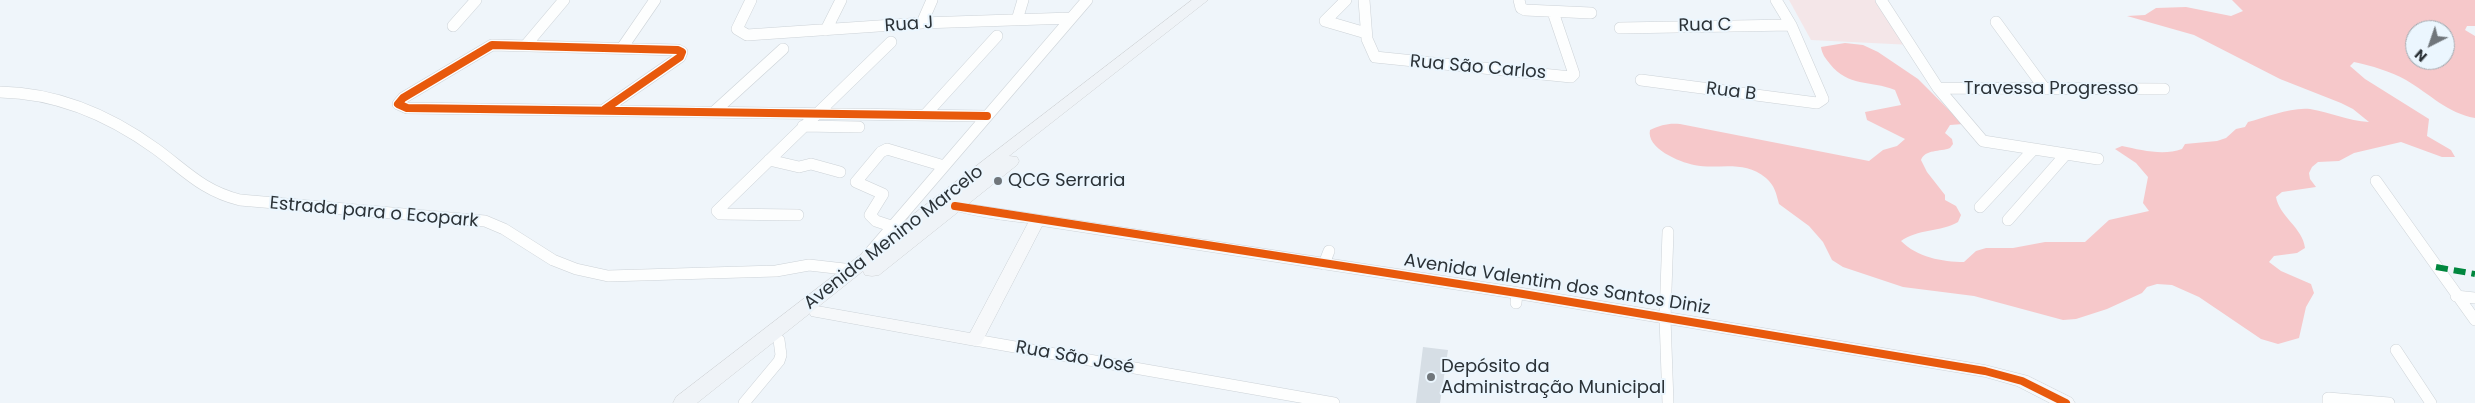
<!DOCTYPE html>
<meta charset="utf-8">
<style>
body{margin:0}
#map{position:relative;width:2475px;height:403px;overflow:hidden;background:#eff5fa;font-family:Poppins,sans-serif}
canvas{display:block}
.north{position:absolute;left:2405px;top:20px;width:50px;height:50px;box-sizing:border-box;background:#ebf6fe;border:1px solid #9ea8ae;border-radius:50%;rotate:221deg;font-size:14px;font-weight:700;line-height:20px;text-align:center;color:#2b3237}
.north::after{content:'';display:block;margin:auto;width:18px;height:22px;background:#70767b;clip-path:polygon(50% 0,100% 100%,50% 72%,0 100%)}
</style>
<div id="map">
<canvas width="2475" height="403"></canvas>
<div class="north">N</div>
</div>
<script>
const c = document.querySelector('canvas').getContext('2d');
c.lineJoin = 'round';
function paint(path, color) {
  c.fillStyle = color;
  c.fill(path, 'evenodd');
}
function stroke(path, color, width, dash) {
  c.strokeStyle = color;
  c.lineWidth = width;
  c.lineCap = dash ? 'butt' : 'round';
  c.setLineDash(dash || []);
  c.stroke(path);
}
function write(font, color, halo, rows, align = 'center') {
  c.font = font + ' Poppins,sans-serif';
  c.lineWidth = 4;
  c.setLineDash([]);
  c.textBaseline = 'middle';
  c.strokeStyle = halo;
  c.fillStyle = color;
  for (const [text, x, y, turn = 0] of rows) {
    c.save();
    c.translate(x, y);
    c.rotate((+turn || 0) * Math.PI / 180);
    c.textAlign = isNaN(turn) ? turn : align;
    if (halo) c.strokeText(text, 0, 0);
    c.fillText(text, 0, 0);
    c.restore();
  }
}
const green = new Path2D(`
 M1789 0H1882L1912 45 1811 40Z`);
const forest = new Path2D(`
 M2232 0H2475V26H2467L2465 30 2475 36V118C2447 113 2430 94 2406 80 2390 71 2372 66 2354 62L2350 66 2365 79 2429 119 2427 136 2451 150 2455 157H2442L2401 142 2354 153 2339 161 2318 162 2312 167 2309 173 2310 179 2316 187 2282 192 2276 197C2279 216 2303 228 2305 248L2297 253 2274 256 2269 262 2281 271 2311 284 2314 293 2306 307 2299 338 2278 344 2261 339 2199 297 2172 285 2157 284 2147 287 2142 293 2107 309 2076 319 2063 320 1974 296 1903 287 1843 267 1832 260 1823 242 1809 226 1779 204C1776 193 1775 186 1766 178 1743 159 1719 170 1694 165 1679 162 1646 148 1650 130 1661 125 1668 123 1680 124L1869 161 1883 150 1897 146 1905 139 1867 120 1865 112 1901 105 1895 90C1870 80 1848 87 1830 64 1825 58 1822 54 1821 47L1845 43 1863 45 1878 52 1918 79 1963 124 1950 125 1945 133 1952 139 1953 144 1950 148C1940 152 1925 149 1921 160L1927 172 1945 195V200L1956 206 1961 215 1958 222C1941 232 1917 229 1901 241 1917 257 1942 262 1964 262L1976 251 1986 248H2013L2045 242H2085L2109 220 2149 211 2143 203 2148 177 2136 163 2115 149 2122 146C2141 150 2163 156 2182 149L2185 144 2217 141 2226 138 2236 129 2245 127 2248 122C2267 117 2291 107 2310 109 2330 112 2348 121 2369 122L2353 109 2341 103 2280 79 2194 35 2127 16 2145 15 2156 8 2186 7 2231 16 2243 11ZM2415 30H2445V60H2415Z`);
const building = new Path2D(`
 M1423 347 1448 350 1440 403H1416Z`);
const street = new Path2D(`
 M751 0 737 29 747 35 922 23 1071 18
 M1346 0 1325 21 1366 33
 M1364 0 1367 39 1375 57 1571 77 1574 74 1553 12
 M1519 0 1521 8 1525 10 1591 13
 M1881 0 1938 88 1983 141 2098 159
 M1017 20 1023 0
 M1996 22 2045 89
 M922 23 932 0
 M453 26 476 0
 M1620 28 1791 25
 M826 30 841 0
 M526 45 564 0
 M622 48 655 0
 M1641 80 1817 103 1823 99 1791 25 1776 0
 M1938 88 2164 89
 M0 92C58 93 109 115 156 149 186 171 203 191 240 200L485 221 504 229 553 260 576 269 608 276 776 271 809 265 853 270
 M605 109 680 57 682 52 678 50 492 45 403 98 398 104 407 108 987 116
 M716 110 783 49
 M926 114 997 36
 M803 126 859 127
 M769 160 799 167 811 164 840 172
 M2376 181 2475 320
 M1980 207 2033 150
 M798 215 720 214 717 211 891 42
 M2008 220 2066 154
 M891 226 876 221 870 215 883 194 856 182 881 152 887 149 944 166
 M1668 232 1665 318 1668 403
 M867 256 1087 0
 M1324 264 1329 251
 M2456 296 2475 298
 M1516 303 1517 293
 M975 340 1334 403
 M2396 350 2431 403
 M744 403 779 361 781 355 779 340
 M2328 403V398L2389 403`);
const secondary = new Path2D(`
 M944 196 969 204 1517 287 1985 365 2028 376 2072 398 2075 403H2050L2017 386 1985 377 1517 299 1042 226 981 344 975 346 811 316 809 312 811 308 817 306 970 333 1028 223C1010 221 945 214 937 201Z`);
const primary = new Path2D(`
 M1192 0H1208L1009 156 1017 157 1019 161 1017 165 879 275 872 276 865 275 863 271 697 403H673L676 397Z`);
const quiet = new Path2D(`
 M2436 267 2475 274`);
const cycleway = new Path2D(`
 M605 109 680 57 682 52 678 50 492 45 403 98 398 104 407 108 987 116
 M955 206 1517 293 1985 371 2022 381 2066 403`);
const markers = [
 [998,181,5,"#70767b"],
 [1431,377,5,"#70767b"]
];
const streetNames = [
 ["Rua J",909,25,-4],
 ["Rua C",1705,26,-1],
 ["Rua São Carlos",1478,68,5],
 ["Travessa Progresso",2051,89],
 ["Rua B",1731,92,7],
 ["Estrada para o Ecopark",374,213,5],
 ["Avenida Menino Marcelo",894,238,-38],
 ["Avenida Valentim dos Santos Diniz",1557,285,9],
 ["Rua São José",1075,358,10]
];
const poiNames = [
 ["QCG Serraria",1008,181],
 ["Depósito da",1441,367],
 ["Administração Municipal",1441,388]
];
paint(green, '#f4e6e8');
paint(forest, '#f6c8ca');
paint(building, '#d6dee5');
stroke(street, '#ccd2d7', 12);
stroke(secondary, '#ccd2d7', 1);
stroke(primary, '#cfd2d5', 1);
stroke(street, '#fdfefe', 11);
paint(secondary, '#f6f8fa');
paint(primary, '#eff3f7');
stroke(quiet, '#00873e', 6, [12, 6]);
stroke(cycleway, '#e8590c', 8);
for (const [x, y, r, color] of markers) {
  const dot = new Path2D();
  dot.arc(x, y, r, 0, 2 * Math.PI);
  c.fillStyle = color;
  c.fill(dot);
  stroke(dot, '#ebf6fe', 2);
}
write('18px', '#2b3237', '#ebf6fe', streetNames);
write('18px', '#2b3237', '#ebf6fe', poiNames, 'left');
</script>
